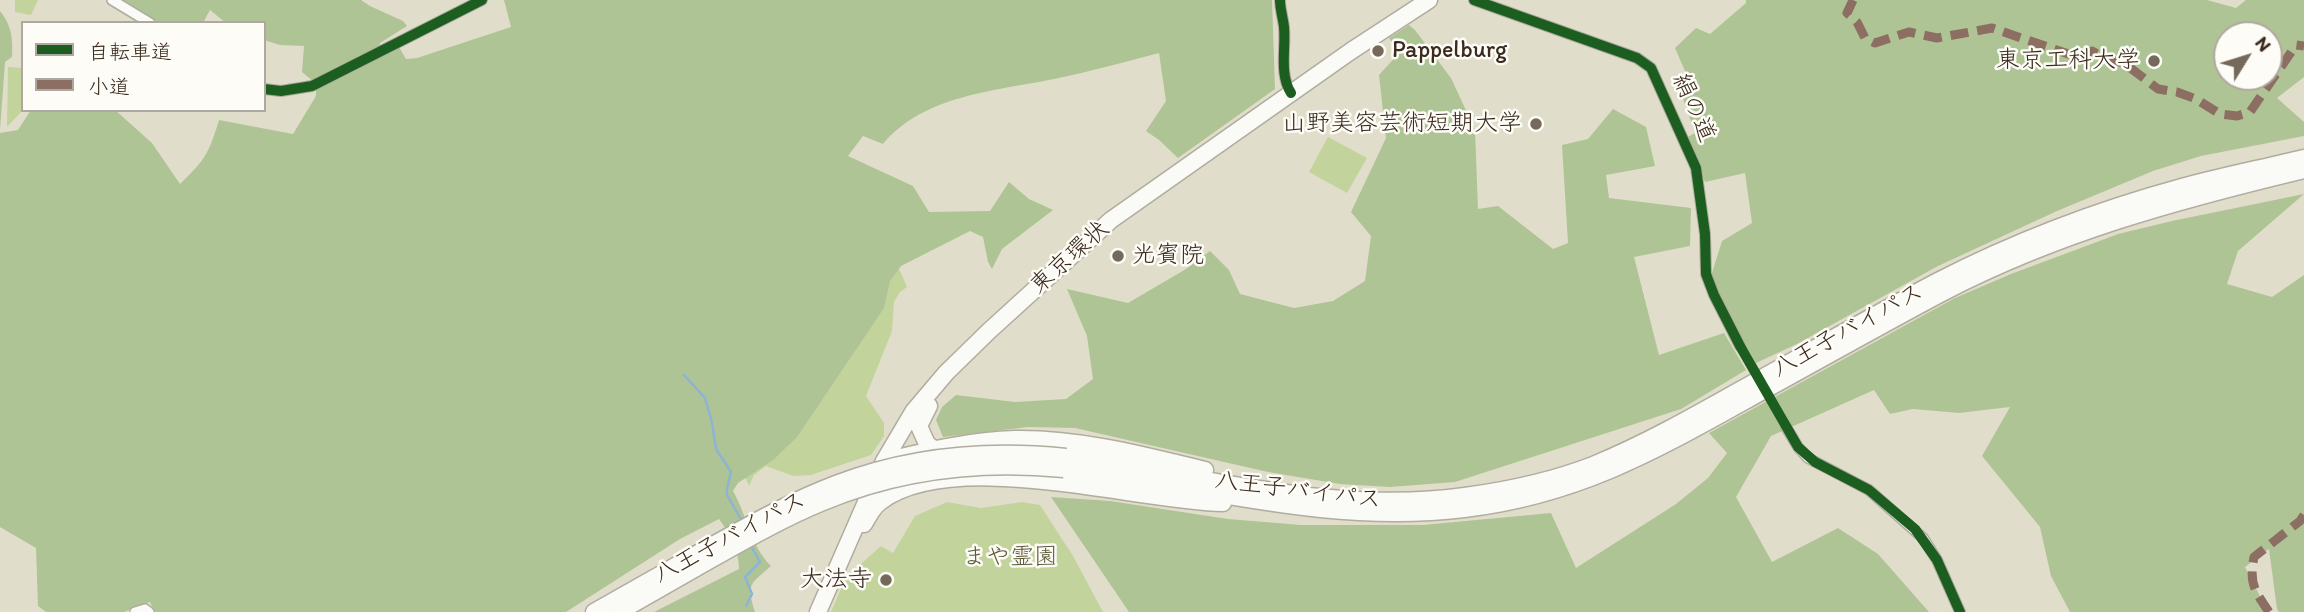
<!DOCTYPE html>
<meta charset="utf-8">
<style>
body{margin:0}
#map{position:relative;width:2304px;height:612px;overflow:hidden;background:#e1ddcb;font-family:Itim,"Klee One",sans-serif}
canvas{display:block}
.legend{position:absolute;left:21px;top:21px;width:245px;height:91px;box-sizing:border-box;background:#fdfcf7;border:2px solid #afa8a0;margin:0;padding:9px 12px;list-style:none;font-size:21px;color:#3b2a1e}
.legend li{display:flex;align-items:center;gap:14px;height:35px}
.legend b{width:35px;border:2px solid #afa8a0}
.north{position:absolute;left:2213px;top:21px;width:70px;height:70px;box-sizing:border-box;background:#fdfcf7;border:2px solid #afa8a0;border-radius:50%;rotate:52deg;font-size:19px;font-weight:700;line-height:28px;text-align:center;color:#3b2a1e}
.north::after{content:'';display:block;margin:auto;width:24px;height:32px;background:#75695b;clip-path:polygon(50% 0,100% 100%,50% 72%,0 100%)}
</style>
<div id="map">
<canvas width="2304" height="612"></canvas>
<ul class="legend">
<li><b style="height:9px;background:#1b5e20"></b>自転車道</li>
<li><b style="height:9px;background:#8d6e63"></b>小道</li>
</ul>
<div class="north">N</div>
</div>
<script>
const c = document.querySelector('canvas').getContext('2d');
c.lineJoin = 'round';
function paint(path, color) {
  c.fillStyle = color;
  c.fill(path, 'evenodd');
}
function stroke(path, color, width, dash) {
  c.strokeStyle = color;
  c.lineWidth = width;
  c.lineCap = dash ? 'butt' : 'round';
  c.setLineDash(dash || []);
  c.stroke(path);
}
function write(font, color, halo, rows, align = 'center') {
  c.font = font + ' Itim,"Klee One",sans-serif';
  c.lineWidth = 5;
  c.setLineDash([]);
  c.textBaseline = 'middle';
  c.strokeStyle = halo;
  c.fillStyle = color;
  for (const [text, x, y, turn = 0] of rows) {
    c.save();
    c.translate(x, y);
    c.rotate((+turn || 0) * Math.PI / 180);
    c.textAlign = isNaN(turn) ? turn : align;
    if (halo) c.strokeText(text, 0, 0);
    c.fillText(text, 0, 0);
    c.restore();
  }
}
const green = new Path2D(`
 M15 0H38L31 15 15 12Z
 M8 67 23 68V110L7 127Z
 M1328 137 1367 158 1347 193 1309 172Z
 M886 238 907 287 900 292 894 302 892 331 866 396 884 423V436L871 455 811 475 793 476 766 466 754 475 749 486 731 446Z
 M947 502 981 508 1022 502 1040 505 1073 556 1103 612H831L846 577 881 546 893 553 915 516Z`);
const forest = new Path2D(`
 M123 0H361L370 6 403 21 407 26 380 43 379 48 314 82 302 72 304 46 280 45 264 40V23H226L210 10 203 23H159Z
 M504 0H1272L1275 89 1178 158 1159 140 1146 131 1166 101 1159 53C1124 62 1089 72 1054 79 995 91 924 95 883 144L863 136 848 156 913 186 929 212 990 211 1009 182 1029 199 1053 210 1002 249 992 269 988 262 983 237 970 231 901 266 890 281 884 308 797 437 773 460 738 483 733 491C747 515 751 547 771 566 750 585 746 583 755 612H654L739 569C739 551 730 534 719 519L680 539 566 612H154L150 602 124 612H46L38 606 36 548 0 527V133L18 130 31 110H115L152 143 180 184C205 160 209 153 219 120L293 134 316 96V89L399 47 406 59 417 58 511 27Z
 M1746 0H2207L2236 8 2246 0H2304V77L2277 98 2304 122V136L2201 156 2153 171 2057 211 1938 266 1797 344 1756 363 1726 313 1711 276 1722 241 1752 223 1745 173 1705 182 1688 137 1695 133 1680 90 1688 78 1675 48 1696 28 1710 34 1746 3ZM2227 35H2269V77H2227Z
 M0 11C12 26 13 39 12 57L5 62 0 130Z
 M1409 25 1415 30 1451 78 1475 130 1478 209 1498 206 1553 249 1568 243 1562 145 1588 139 1613 109 1646 127 1655 166 1606 175 1609 198 1691 208 1690 246 1634 257 1659 355 1724 333 1746 370 1681 409 1455 482 1390 487 1340 484 1268 472 1075 428 1028 427 943 437 936 420 942 407 956 395 1015 402 1066 399 1093 379 1087 336 1067 289 1128 303 1186 269 1210 251 1229 270 1240 294 1294 308 1333 301 1365 281 1371 236 1351 212 1386 138 1379 75 1399 53 1389 38Z
 M2304 194 2238 251 2227 284 2272 297 2304 275V612H2279L2277 609 2269 549 2245 567 2268 612H2070L2051 576 2040 527 1982 456 2010 407 1959 413 1913 409 1890 414 1874 390 1771 436 1736 497 1772 562 1838 528 1878 554 1929 612H1129L1051 497 1110 501 1228 519 1301 525H1423L1551 513 1576 568 1676 504 1708 478 1727 453 1709 433 1955 298 2011 274 2118 234 2172 221Z`);
const stream = new Path2D(`
 M684 375 705 398 712 422 716 449 731 472 727 489V495L742 521
 M746 606 752 594 745 577 760 562 750 544`);
const streetTunnel = new Path2D(`
 M1740 346 1786 427`);
const street = new Path2D(`
 M112 0 150 23
 M1280 0C1280 9 1283 18 1284 27 1286 49 1279 74 1291 93
 M1474 0 1637 58 1651 68 1696 168 1705 234 1706 274 1714 295 1740 346
 M264 89 281 91 312 86 482 0
 M1786 427 1798 447 1808 458 1869 490 1923 538 1937 560 1960 612
 M135 612 145 609 149 612`);
const highway = new Path2D(`
 M929 406 919 426 927 444 935 450
 M1066 457C1198 474 1331 515 1465 496 1509 490 1552 481 1593 465 1644 444 1692 417 1740 390 1805 354 1870 317 1936 282 2014 242 2098 210 2182 187 2222 176 2263 168 2304 158
 M884 461C926 451 971 440 1015 439 1079 438 1144 455 1205 470
 M1064 469C1197 486 1329 526 1464 509 1574 496 1650 454 1745 401 1811 365 1876 328 1942 293 2057 233 2179 200 2304 170
 M864 524C869 516 872 508 880 502 952 447 1135 501 1223 503
 M594 612 693 556
 M619 612 696 568
 M818 612 884 461 913 412 946 373 989 331 1111 220 1351 51 1429 0`);
const highwayBridge = new Path2D(`
 M693 556C740 530 786 503 836 484 909 456 989 449 1066 457
 M696 568C737 545 779 520 823 502 900 470 982 461 1064 469`);
const quiet = new Path2D(`
 M1853 0 1847 13 1857 22 1865 38 1875 43 1909 32 1937 38 1992 28 2074 56 2092 51 2107 59 2124 63 2158 89 2177 92 2196 99 2220 114 2237 116 2250 112 2296 45 2304 46
 M2269 612C2254 590 2249 583 2254 557L2300 521 2304 515`);
const cycleway = new Path2D(`
 M1280 0C1280 9 1283 18 1284 27 1286 49 1279 74 1291 93
 M1474 0 1637 58 1651 68 1696 168 1705 234 1706 274 1714 295 1740 346 1798 447 1815 462 1869 490 1915 529 1937 560 1960 612
 M264 89 281 91 312 86 482 0`);
const markers = [
 [1378,51,7,"#75695b"],
 [2154,61,7,"#75695b"],
 [1536,124,7,"#75695b"],
 [1118,256,7,"#75695b"],
 [886,580,7,"#75695b"]
];
const poiNames = [
 ["Pappelburg",1392,51,"left"],
 ["東京工科大学",2140,61],
 ["山野美容芸術短期大学",1522,124],
 ["光賓院",1132,256,"left"],
 ["大法寺",872,580]
];
const streetNames = [
 ["絹の道",1693,108,66],
 ["東京環状",1070,258,-42],
 ["八王子バイパス",1848,331,-29],
 ["八王子バイパス",1298,491,7],
 ["八王子バイパス",730,538,-28]
];
const parkNames = [
 ["まや霊園",1010,558]
];
paint(green, '#c2d49c');
paint(forest, '#afc494');
stroke(stream, '#8db4d4', 2.5);
stroke(streetTunnel, '#c0b9a8', 9, [9, 4.5]);
stroke(street, '#b0ac9f', 12);
stroke(highway, '#b0ac9f', 19);
stroke(street, '#fafaf7', 9);
stroke(highway, '#fafaf7', 16);
stroke(highwayBridge, '#b0ac9f', 19, []);
stroke(highwayBridge, '#fafaf7', 16);
stroke(quiet, '#8d6e63', 9, [18, 9]);
stroke(cycleway, '#1b5e20', 10);
for (const [x, y, r, color] of markers) {
  const dot = new Path2D();
  dot.arc(x, y, r, 0, 2 * Math.PI);
  c.fillStyle = color;
  c.fill(dot);
  stroke(dot, '#fdfcf7', 2.5);
}
write('24px', '#3b2a1e', '#fdfcf7', poiNames, 'right');
write('24px', '#3b2a1e', '#fdfcf7', streetNames);
write('24px', '#5c5b38', '#fdfcf7', parkNames);
</script>
